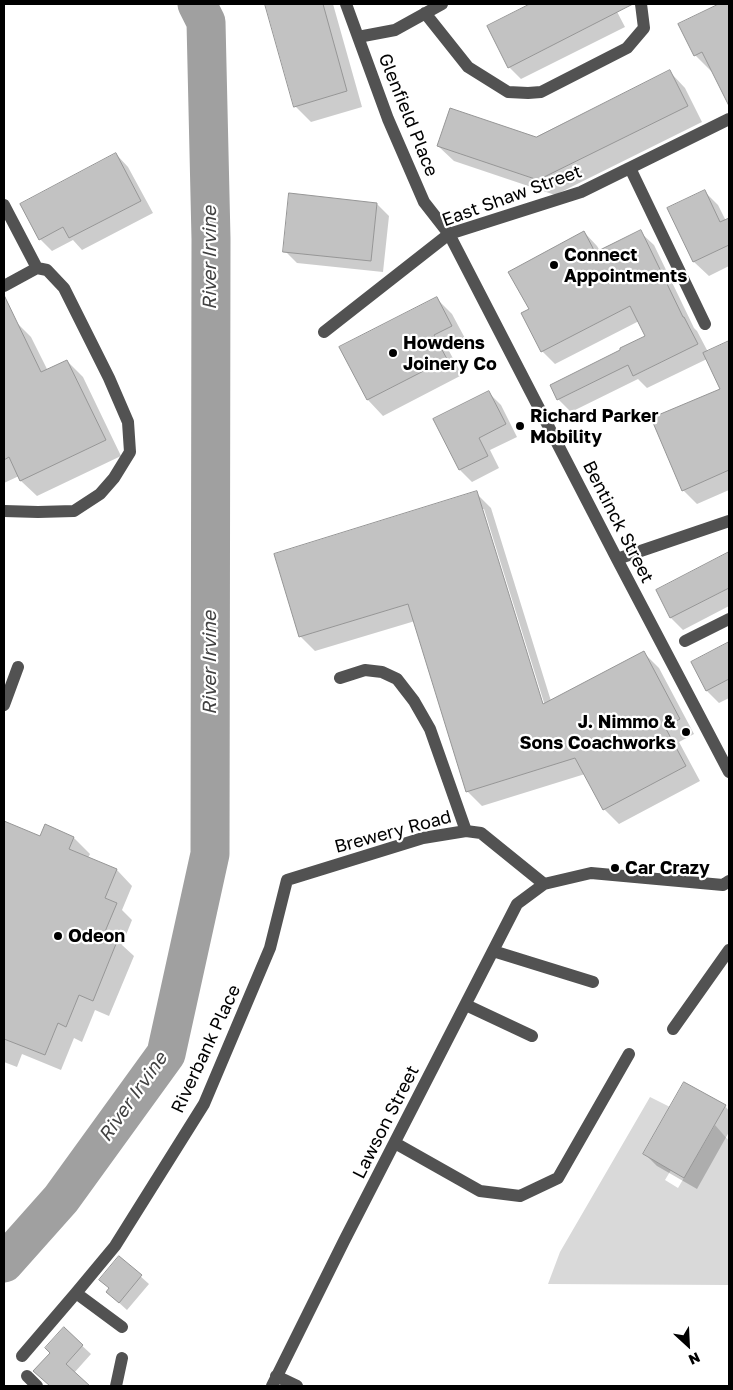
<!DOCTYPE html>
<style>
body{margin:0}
#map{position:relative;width:733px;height:1390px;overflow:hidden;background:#fff;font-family:"Golos Text",sans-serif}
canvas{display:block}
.frame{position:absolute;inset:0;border:5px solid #000;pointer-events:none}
.north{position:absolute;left:663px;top:1320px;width:50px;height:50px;-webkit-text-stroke:4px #fff;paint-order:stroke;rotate:155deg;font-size:14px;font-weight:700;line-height:20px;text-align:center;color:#000}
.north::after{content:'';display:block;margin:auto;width:18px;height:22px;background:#000;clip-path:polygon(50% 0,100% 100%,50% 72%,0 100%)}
</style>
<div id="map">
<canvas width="733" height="1390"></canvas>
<div class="frame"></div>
<div class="north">N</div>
</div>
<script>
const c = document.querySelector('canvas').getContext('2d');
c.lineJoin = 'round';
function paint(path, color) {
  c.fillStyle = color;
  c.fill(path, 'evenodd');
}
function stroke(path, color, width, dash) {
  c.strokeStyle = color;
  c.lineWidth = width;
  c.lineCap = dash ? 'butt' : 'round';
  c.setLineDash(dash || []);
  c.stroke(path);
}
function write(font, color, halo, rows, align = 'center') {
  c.font = font + ' "Golos Text",sans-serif';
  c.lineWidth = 4.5;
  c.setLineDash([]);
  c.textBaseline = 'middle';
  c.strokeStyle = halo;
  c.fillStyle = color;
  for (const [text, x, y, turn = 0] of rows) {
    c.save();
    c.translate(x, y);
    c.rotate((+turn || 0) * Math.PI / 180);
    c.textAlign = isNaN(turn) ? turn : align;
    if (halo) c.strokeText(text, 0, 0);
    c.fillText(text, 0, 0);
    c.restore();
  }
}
const green = new Path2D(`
 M650 1097 670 1107 643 1154 671 1170 665 1180 678 1188 715 1125 729 1141V1285L548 1284 560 1252Z`);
const shadow = new Path2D(`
 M266 4H333L362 107 311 122 295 106Z
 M533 4H613L625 27 521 79 509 67 488 26Z
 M721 4H729V96L722 89 713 70 711 71 695 55 680 24Z
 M670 72 685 88 702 122 555 195 454 161 438 146 536 138Z
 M116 154 128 167 153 213 82 250 73 240 52 251 40 239Z
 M704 191 718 205 726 221 729 219V266L709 276 694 262 668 208Z
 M377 204 389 216 383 272 297 263 285 251Z
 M584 232 597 246 600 251 640 232 654 245 694 328 697 331 708 352 729 342V490L697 504 683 490 721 390 707 359 647 388 638 379 571 412 558 399 647 337 639 321 555 364 542 351 531 309Z
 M436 298 452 314 467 342 449 351 462 375 383 416 368 400 341 347Z
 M15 321 31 337 48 371 67 361 83 377 121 456 37 496 21 481 19 476 4 483V326Z
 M489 393 501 405 517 437 490 450 499 468 472 482 460 470Z
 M476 493 491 508 551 701 644 653 659 668 694 734 679 742 700 781 619 824 604 809 585 774 482 806 467 791 415 621 315 651 300 636ZM481 509H484L546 709 543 710Z
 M729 553V606L683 630 671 618 657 591Z
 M729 643V698L719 703 707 691 692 662Z
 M4 822 41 838 46 826 74 838 90 854 88 858 117 870 132 886 122 910 132 920 122 945 134 956 109 1016 95 1010 82 1042 74 1038 61 1070 22 1054 17 1067 4 1062Z
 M725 1106 729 1111V1132L697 1189 657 1166 645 1154Z
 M119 1257 149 1284 127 1310 107 1292 110 1289Z
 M64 1329 91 1354 74 1373 88 1386H51L35 1371 52 1353Z`);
const river = new Path2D(`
 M4 1263 61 1199 166 1054 210 854 211 239 206 22 197 4`);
const building = new Path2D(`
 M265 4H323L347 91 294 107Z
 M530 4H633L508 68 487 26Z
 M719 4H729V106L702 52 694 56 678 24Z
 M670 70 688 106 538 180 437 146 450 108 536 137Z
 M116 153 141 201 69 238 63 227 39 240 20 204Z
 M705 190 720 222 729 218V245L693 262 667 208Z
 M289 193 377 203 371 261 283 252Z
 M641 230 683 317H684L698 344 633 376 628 365 557 400 550 385 620 350V348L645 336 630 306 541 352 521 313 529 309 508 272 584 231 595 252Z
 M4 295 41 372 67 360 106 440 20 481 9 457 4 460Z
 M437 297 452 326 434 335 447 359 367 400 339 347Z
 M729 341V470L682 491 651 418 720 389 703 353Z
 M489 391 506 424 479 438 488 456 459 470 433 419Z
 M477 491 543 704 644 651 680 719 665 727 686 766 603 810 575 758 466 792 408 604 299 637 274 554Z
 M729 552V588L670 618 656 590Z
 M729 642V679L706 691 691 662Z
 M4 821 40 836 45 824 74 837 69 849 117 869 105 898 117 903 104 934 118 939 93 1001 79 995 66 1027 58 1023 45 1055 4 1039Z
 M684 1082 726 1105 684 1178 643 1154Z
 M119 1256 142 1275 119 1303 106 1292 109 1288 99 1280Z
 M64 1327 83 1345 66 1364 90 1386H50L33 1371 50 1353 45 1348Z`);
const minor = new Path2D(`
 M346 4 388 119 424 202 449 234 617 559 729 772
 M425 13 468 67 508 92 528 93 541 92 627 48 644 28 641 4
 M358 37 395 30 442 4
 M630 168 705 324
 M4 205 37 268
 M4 286 37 268 47 270 64 288 109 378 128 422 130 452 114 478 100 494 74 511 38 512 4 511
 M324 332 449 234 581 192 729 119
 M617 559 729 521
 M685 641 729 619
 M340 678 365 670 382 672 397 679 414 701 430 729 466 831
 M4 705 18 667
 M493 951 593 982
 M466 1005 532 1036
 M673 1029 729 950
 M395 1143 480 1191 520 1196 558 1178 629 1054
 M76 1293 122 1327
 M22 1356 76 1293 115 1246 204 1104 270 948 287 880 423 838 466 831 481 833 544 884 591 873 723 885 729 881
 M27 1376 37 1386
 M276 1376 297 1386
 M116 1386 122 1358
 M272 1386 344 1241 517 904 544 884`);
const markers = [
 [554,265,5,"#000"],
 [393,353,5,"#000"],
 [520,426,5,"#000"],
 [686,732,5,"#000"],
 [615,868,5,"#000"],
 [58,936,5,"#000"]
];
const streetNames = [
 ["Glenfield Place",408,115,68],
 ["East Shaw Street",512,196,-20],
 ["Bentinck Street",618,522,63],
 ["Brewery Road",393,832,-15],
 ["Riverbank Place",206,1049,-65],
 ["Lawson Street",386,1122,-63]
];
const poiNames = [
 ["Connect",564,255],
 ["Appointments",564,276],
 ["Howdens",403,343],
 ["Joinery Co",403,364],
 ["Richard Parker",530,416],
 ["Mobility",530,437],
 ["J. Nimmo &",676,722,"right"],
 ["Sons Coachworks",676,743,"right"],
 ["Car Crazy",625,868],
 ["Odeon",68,936]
];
const waterNames = [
 ["River Irvine",210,258,-90],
 ["River Irvine",210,663,-90],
 ["River Irvine",133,1097,-55]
];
paint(green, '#d9d9d9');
paint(shadow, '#0003');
stroke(river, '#a0a0a0', 39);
paint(building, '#c2c2c2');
stroke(building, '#969696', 1);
stroke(minor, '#525252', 12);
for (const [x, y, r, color] of markers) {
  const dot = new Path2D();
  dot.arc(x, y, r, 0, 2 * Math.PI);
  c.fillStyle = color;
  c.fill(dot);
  stroke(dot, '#fff', 2);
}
write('18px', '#000', '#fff', streetNames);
write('bold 18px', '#000', '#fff', poiNames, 'left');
write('italic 19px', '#414141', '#fff', waterNames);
</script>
